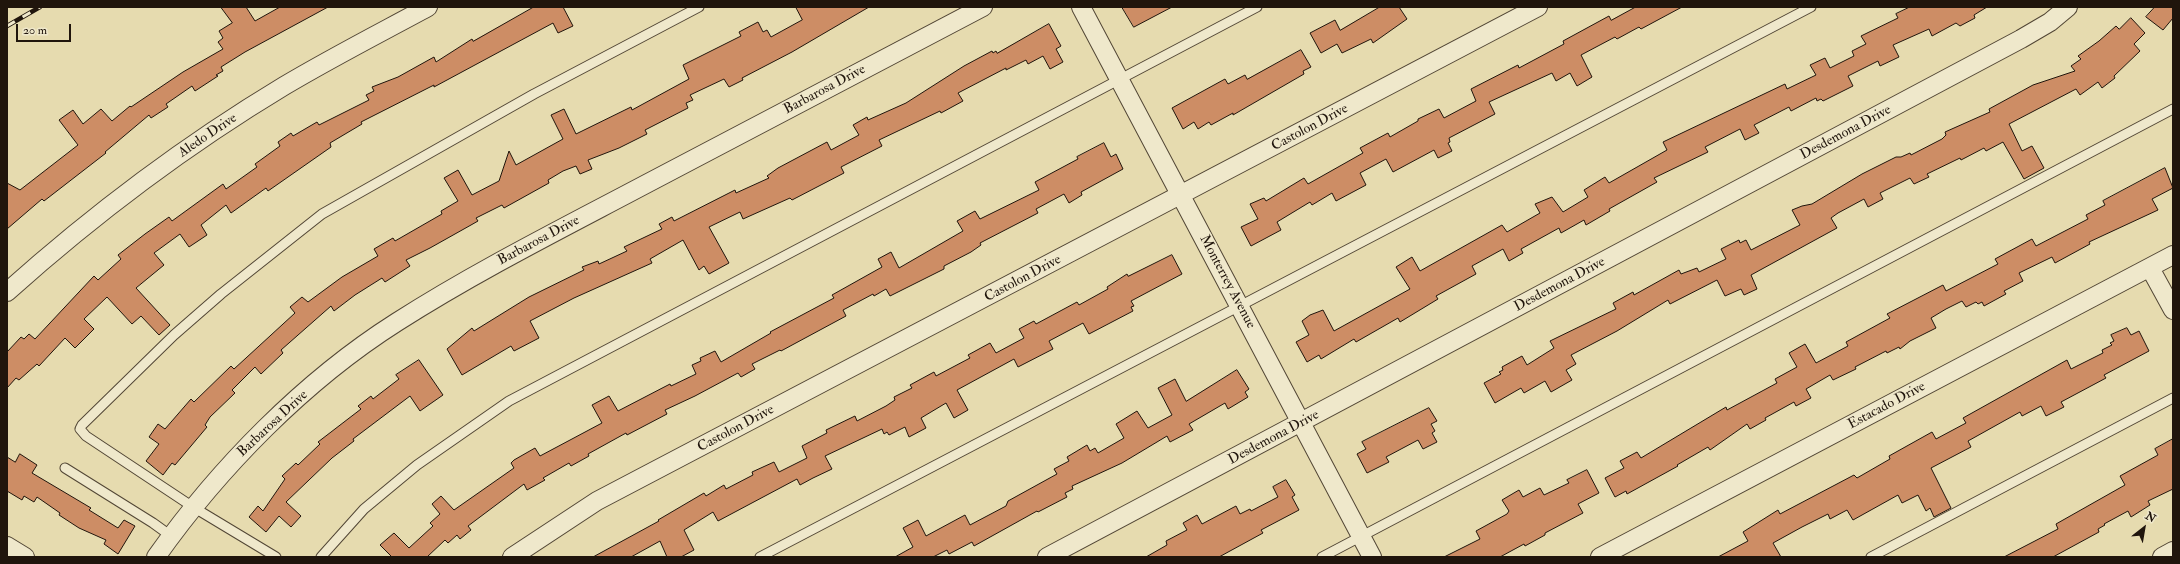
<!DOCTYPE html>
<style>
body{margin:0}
#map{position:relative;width:2180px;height:564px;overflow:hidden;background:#e6dbaf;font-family:"IM FELL Double Pica",serif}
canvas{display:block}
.frame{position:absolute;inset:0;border:8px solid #20150c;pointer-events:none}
.north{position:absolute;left:2124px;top:508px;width:40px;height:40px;-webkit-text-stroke:3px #efe8cb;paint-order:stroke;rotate:31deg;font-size:11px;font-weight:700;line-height:16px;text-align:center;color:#20150c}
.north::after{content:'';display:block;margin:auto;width:14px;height:18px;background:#20150c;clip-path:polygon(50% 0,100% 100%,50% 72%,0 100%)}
.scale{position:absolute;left:16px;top:24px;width:55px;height:18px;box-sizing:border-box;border:2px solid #20150c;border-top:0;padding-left:5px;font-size:12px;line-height:14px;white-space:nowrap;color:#20150c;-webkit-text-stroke:3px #efe8cb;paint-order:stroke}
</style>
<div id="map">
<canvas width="2180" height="564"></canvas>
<div class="frame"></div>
<div class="north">N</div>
<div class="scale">20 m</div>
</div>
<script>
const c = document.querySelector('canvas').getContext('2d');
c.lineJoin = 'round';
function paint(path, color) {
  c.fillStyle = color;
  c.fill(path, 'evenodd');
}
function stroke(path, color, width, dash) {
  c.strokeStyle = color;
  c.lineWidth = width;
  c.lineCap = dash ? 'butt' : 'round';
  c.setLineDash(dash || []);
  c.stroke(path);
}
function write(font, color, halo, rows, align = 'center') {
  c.font = font + ' "IM FELL Double Pica",serif';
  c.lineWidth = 3;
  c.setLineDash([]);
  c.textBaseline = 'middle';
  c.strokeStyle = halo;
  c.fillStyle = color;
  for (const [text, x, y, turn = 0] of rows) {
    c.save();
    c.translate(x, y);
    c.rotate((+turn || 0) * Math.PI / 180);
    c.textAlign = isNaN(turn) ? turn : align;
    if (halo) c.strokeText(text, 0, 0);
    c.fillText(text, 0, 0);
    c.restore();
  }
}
const building = new Path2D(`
 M221 7H246L255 21 280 7H328L245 52 221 67 223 71 216 75 218 76 195 91 192 86 166 104 168 107 151 118 149 115 105 152 106 153 44 201 42 199 7 229V183L20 190 78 145 59 120 73 110 83 124 101 109 112 121 130 106 131 107 183 72 223 49 218 42 223 38 219 31 232 23Z
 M534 7H563L573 26 558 33 553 23 434 87V85L361 122 362 124 330 143 331 147 268 191 266 188 231 213 226 205 201 225 207 235 189 247 180 234 154 253 164 265 136 288 170 325 159 335 141 316 132 324 107 297 84 319 94 329 75 348 65 338 39 366 37 364 19 380 16 378 7 388V352L21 337 24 339 29 334 35 339 94 276 98 280 121 259 118 255 145 234 169 217 172 221 223 184 226 189 257 167 255 164 280 146 278 142 291 133 293 136 317 122 319 125 369 100 366 95 374 91 372 87 398 77 434 57 436 62 472 39 473 41Z
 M796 7H869L792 52 742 78 743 80 729 87 724 79 690 95 693 100 686 103 688 108 645 130 647 134 619 148 588 160 592 169 580 174 576 166 563 171 548 180 549 183 504 208 502 205 476 218 478 221 471 225 430 248 406 260 410 266 385 282 382 278 355 295 334 311 331 306 281 350 283 353 261 374 255 367 232 390 235 393 210 417 205 425 207 427 175 465 172 463 163 475 146 461 159 444 149 437 158 424 165 429 191 399 194 402 231 366 234 369 295 313 290 307 302 297 308 302 342 277 378 256 374 249 393 238 395 241 442 214 441 211 458 201 444 178 458 170 472 195 499 181 509 151 516 165 563 139 551 115 564 109 576 134 631 107 632 110 689 79 683 65 741 36 739 32 758 22 763 32 767 30 771 37 802 20Z
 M1122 7H1172L1134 27Z
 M1380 7H1399L1407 19 1373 43 1371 39 1342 53 1337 44 1321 53 1310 33 1335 20 1340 30Z
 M1636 7H1682L1641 29 1639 27 1617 39 1615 37 1581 55 1592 77 1577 86 1570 73 1556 81 1552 73 1489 102 1495 114 1449 138 1450 142 1448 143 1452 151 1438 158 1434 150 1393 172 1386 159 1360 173 1366 185 1336 201 1332 193 1312 205 1310 202 1277 222 1281 230 1251 246 1241 227 1258 219 1250 204 1264 198 1266 201 1304 178 1308 184 1363 153 1360 148 1388 133 1390 137 1418 121V119L1439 109 1444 118 1476 101 1471 89 1518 65 1519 68 1564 44 1563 41 1609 16 1611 20Z
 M1910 7H1987L1974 15 1975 18 1960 26 1956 23 1932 36 1929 29 1893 45 1899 57 1880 66 1878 61 1848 76 1853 86 1823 101 1821 99 1817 101 1816 98 1791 111 1789 107 1754 125 1759 133 1745 140 1740 129 1705 147 1708 152 1654 178 1657 182 1609 209 1610 211 1586 225 1584 220 1561 233 1559 228 1521 249 1523 253 1509 261 1503 249 1472 266 1476 274 1436 296 1438 299 1400 322 1398 318 1356 342 1354 339 1321 359 1319 355 1307 362 1296 342 1309 335 1302 321 1310 315 1323 310 1334 331 1410 289 1396 267 1412 257 1420 271 1502 225 1507 232 1540 213 1535 204 1552 197 1563 212 1588 197 1584 190 1605 177 1609 183 1667 150 1663 142 1785 84 1787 89 1816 75 1810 65 1825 58 1830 68 1854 56 1852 51 1866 44 1861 36 1898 18 1896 14Z
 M2155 7H2173V18L2163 30 2146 17Z
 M2131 18 2145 33 2134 44 2140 51 2114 76 2115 78 2102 88 2098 82 2080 95 2076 89 2009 124 2022 151 2032 146 2044 168 2024 179 2003 142 1986 151 1984 148 1961 160 1960 158 1927 174 1929 177 1914 184 1910 178 1880 193 1883 199 1868 207 1864 199 1838 213 1831 218 1837 228 1751 275 1757 289 1744 295 1741 289 1725 296 1717 280 1670 304 1668 300 1617 331 1571 355 1576 364 1566 370 1572 380 1551 392 1545 381 1524 393 1521 388 1495 403 1484 383 1501 374 1499 372 1503 370 1502 367 1522 356 1527 365 1554 348 1550 341 1616 309 1613 303 1633 292 1634 295 1679 270 1681 274 1697 268 1699 272 1726 259 1721 249 1739 240 1740 243 1746 240 1751 250 1800 225 1792 210 1802 206 1812 204 1862 174 1896 157H1901L1910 153 1911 155 1942 139 1946 135 1945 132 1990 112 1989 109 2033 85 2075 71 2071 66 2081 59 2078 56 2099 41 2116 26 2119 29Z
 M1049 24 1061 46 1056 49 1063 62 1050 69 1043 56 1028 64 1026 60 1006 70V68L958 93 963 101 941 113 940 111 879 140 882 146 841 167 844 173 792 200 790 198 743 219 740 212 709 227 729 263 709 274 704 266 699 270 683 240 650 259 652 263 574 298 530 321 539 338 514 351 511 346 462 375 447 349 472 328 474 331 529 297 584 270 582 267 598 261 599 264 627 251 624 247 662 229 659 224 672 217 674 221 735 190 736 193 769 178 767 176 778 168 827 142 831 150 859 135 853 125 867 117 868 120 906 103 964 66 992 51 993 53 996 51 997 53Z
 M1301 50 1311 67 1303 71 1304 74 1233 115V113L1211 125 1209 122 1198 129 1194 122 1183 129 1172 108 1225 79 1228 84 1245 75 1247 79Z
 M1104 143 1111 157 1116 154 1123 169 1081 192 1082 195 1069 203 1064 194 1036 209 1038 213 980 243 981 245 971 252 944 266V269L890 296 886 289 874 296 873 294 843 310 846 316 781 351 780 350 752 364 755 369 741 377 738 373 695 396 665 410 667 414 627 435 626 433 588 454 589 456 571 466 569 463 543 478 545 480 527 490 524 484 468 526 471 530 460 539 457 535 448 543 445 540 427 557H392L380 545 394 533 409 548 433 526 430 523 440 514 432 504 441 496 454 510 514 468 511 463 514 460 535 448 540 456 602 423 592 405 609 396 618 411 670 384 671 386 696 374 692 365 701 361 700 358 715 351 721 362 771 333 770 332 834 298 832 295 882 267 878 259 891 252 899 268 963 231 957 221 975 211 980 219 1039 190 1035 182 1078 159 1077 157Z
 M2165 168 2173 188 2152 199 2158 210 2089 242 2090 244 2055 263 2052 257 2019 273 2023 281 2004 291 2006 294 1984 306 1982 302 1978 304 1976 302 1966 307 1962 301 1946 309 1931 318 1936 328 1910 341 1900 349 1899 347 1887 353 1886 351 1855 367 1856 369 1833 380 1830 375 1806 389 1811 398 1796 406 1794 402 1765 418 1766 420 1750 429 1747 424 1710 450 1708 447 1677 465 1678 466 1627 494 1626 491 1615 497 1605 478 1624 468 1620 461 1637 452 1641 458 1726 407 1727 410 1777 383 1775 379 1797 367 1789 353 1805 344 1816 363 1848 346 1846 342 1890 318 1887 314 1943 285 1946 291 1998 264 1995 259 2032 239 2036 246 2088 219 2086 215 2105 205 2103 201Z
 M1172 255 1182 274 1131 301 1134 306 1131 307 1133 311 1089 334 1083 323 1049 341 1053 349 1018 367 1014 359 957 390 968 410 954 418 946 403 921 418 926 428 909 437 905 427 889 435 887 432 884 434 882 429 825 456 832 469 813 478 800 485 797 479 718 521 713 512 684 530 694 550 681 557H667L660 541 631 557H593L659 521 658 520 704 493 706 496 724 485 726 489 753 475 752 472 774 462 779 472 807 458 802 446 827 433 826 430 855 416 857 421 886 406 895 400 894 397 912 388 910 385 934 372 936 376 970 358 968 355 990 343 996 353 1024 338 1019 329 1034 321 1036 324 1077 302 1079 305 1108 289 1107 287 1127 274 1128 276Z
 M2127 328 2131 335 2139 331 2149 351 2104 375 2106 378 2061 402 2064 407 2046 416 2041 406 2022 416 2020 412 1968 441 1971 447 1931 468 1951 508 1934 517 1930 508 1926 511 1918 495 1902 503 1898 495 1853 520 1847 510 1830 519 1828 514 1802 527 1773 543 1781 557H1718L1748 541 1743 532 1778 510 1780 514 1854 475 1857 478 1890 459 1889 456 1932 432 1936 439 1966 423 1963 418 2067 360 2071 369 2103 353 2102 350 2112 345 2110 343 2114 341 2111 335Z
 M419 360 443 395 420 411 410 396 353 439 354 441 332 458 286 502 301 516 291 527 279 516 266 532 249 517 258 506 263 511 285 479 282 476 296 463 298 465 320 444 318 442 361 409 358 406 371 396 373 399 399 379 396 375Z
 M1237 370 1249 389 1245 392 1248 397 1228 409 1225 403 1189 424 1193 430 1170 442 1167 436 1122 463 1072 486 1073 489 1065 493 1067 497 1038 512 1037 511 974 546 972 542 949 554 947 550 933 557H895L913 547 903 528 918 520 926 536 965 515 970 525 1006 506 1008 501 1057 474 1054 469 1069 461 1067 457 1087 445 1090 451 1095 448 1098 453 1124 438 1116 424 1137 411 1148 428 1172 415 1158 388 1175 379 1186 401Z
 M1429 408 1437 421 1431 424 1435 431 1432 433 1437 442 1423 449 1418 440 1386 457 1389 462 1367 473 1357 454 1366 449 1362 442Z
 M2173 439V489L2148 501 2150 505 2131 517 2128 511 2104 524 2105 525 2098 529 2099 532 2053 557H2004L2058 529 2056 524 2125 485 2120 476 2158 455 2155 449Z
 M20 454 37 465 32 473 91 508 89 510 118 528 124 520 135 526 118 554 104 544 106 540 79 528 59 515 60 513 37 497 34 502 24 496 22 500 7 491V457L15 462Z
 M1587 470 1599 493 1578 504 1583 513 1545 533V535L1525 546 1524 544 1500 557H1444L1480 539 1476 531 1507 514 1509 511 1502 500 1519 490 1523 497 1540 488 1544 495 1569 483 1567 480Z
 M1286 480 1295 495 1292 497 1299 510 1261 530 1263 533 1219 557H1146L1167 545 1166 541 1187 530 1183 523 1197 515 1202 524 1236 506 1240 514 1250 509 1251 511 1278 497 1273 487Z`);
const lane = new Path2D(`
 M65 468 153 523 171 536
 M276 557 193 507 86 436 80 429 82 425 174 335 221 294 322 214 534 94 699 7
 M321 557 364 509 417 465 509 401 1257 7
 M760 557 1811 7
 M1322 557 2173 109
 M1871 557 2173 398`);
const street = new Path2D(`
 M1081 7 1372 557
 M2150 268 2173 310
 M7 292C93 215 186 145 284 86 331 58 380 33 428 7
 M7 546 25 557
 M156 557C219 468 304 381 397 322 477 271 563 228 648 183 760 124 871 66 983 7
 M512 557 597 501 1538 7
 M1047 557 2021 39 2050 22 2068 7
 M1600 557 2173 255
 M2162 557 2173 551`);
const rail = new Path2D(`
 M7 26 40 7`);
const streetNames = [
 ["Barbarosa Drive",825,90,-28],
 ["Castolon Drive",1310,128,-28],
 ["Desdemona Drive",1846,133,-28],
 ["Aledo Drive",208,136,-34],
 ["Barbarosa Drive",539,241,-28],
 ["Castolon Drive",1023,279,-28],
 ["Monterrey Avenue",1227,282,62],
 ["Desdemona Drive",1560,285,-28],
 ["Estacado Drive",1887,406,-28],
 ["Barbarosa Drive",273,424,-43],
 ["Castolon Drive",736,429,-28],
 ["Desdemona Drive",1274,438,-28]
];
paint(building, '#cd8d65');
stroke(building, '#20150c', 1);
stroke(lane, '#524635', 11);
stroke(street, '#524635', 20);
stroke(lane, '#efe8cb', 9);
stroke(street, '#efe8cb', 18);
stroke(rail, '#20150c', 4.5);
stroke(rail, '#efe8cb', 3, [9]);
write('14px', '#20150c', '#efe8cb', streetNames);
</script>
